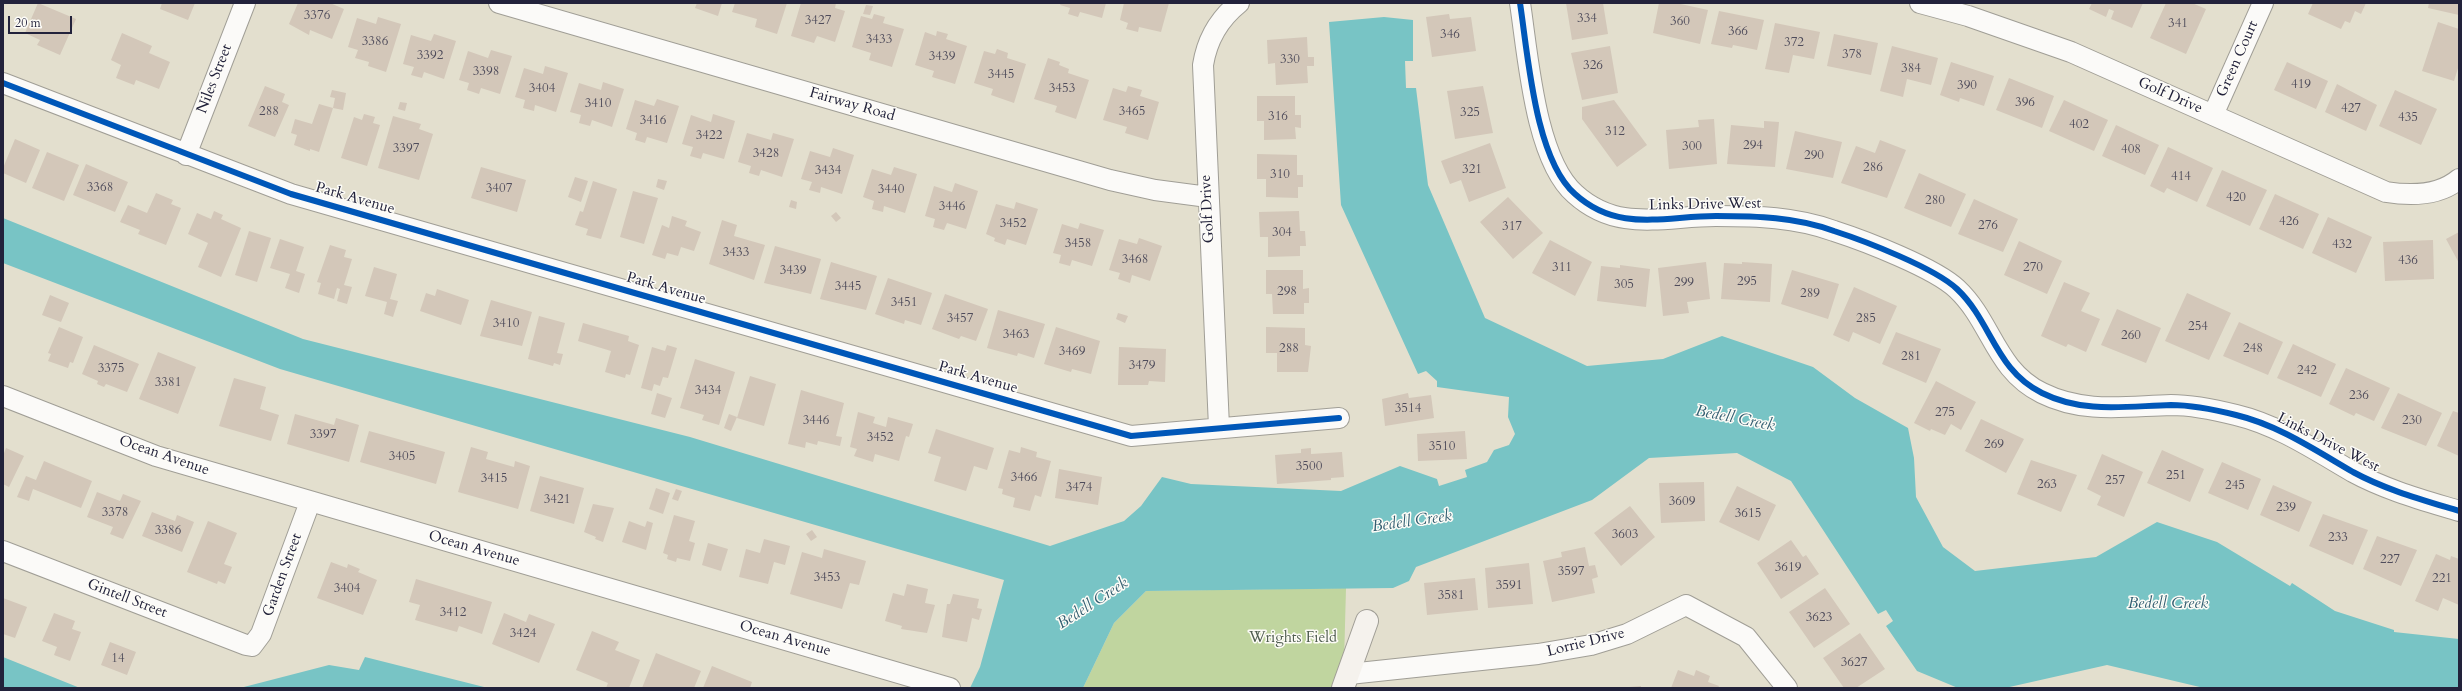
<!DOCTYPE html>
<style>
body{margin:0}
#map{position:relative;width:2462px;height:691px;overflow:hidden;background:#e3dfce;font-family:Cardo,serif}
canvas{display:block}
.frame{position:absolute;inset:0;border:4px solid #22223b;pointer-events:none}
.scale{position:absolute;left:8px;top:16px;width:64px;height:18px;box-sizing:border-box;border:2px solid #22223b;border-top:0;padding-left:5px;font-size:12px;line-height:14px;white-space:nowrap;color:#22223b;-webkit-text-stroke:3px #fdfcf7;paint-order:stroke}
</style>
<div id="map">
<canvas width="2462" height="691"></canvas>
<div class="frame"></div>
<div class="scale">20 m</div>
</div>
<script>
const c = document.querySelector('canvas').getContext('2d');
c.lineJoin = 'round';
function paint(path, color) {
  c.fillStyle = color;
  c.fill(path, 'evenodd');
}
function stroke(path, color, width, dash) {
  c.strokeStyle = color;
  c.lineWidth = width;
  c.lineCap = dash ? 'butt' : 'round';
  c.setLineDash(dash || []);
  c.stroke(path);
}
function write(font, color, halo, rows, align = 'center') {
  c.font = font + ' Cardo,serif';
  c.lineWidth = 3;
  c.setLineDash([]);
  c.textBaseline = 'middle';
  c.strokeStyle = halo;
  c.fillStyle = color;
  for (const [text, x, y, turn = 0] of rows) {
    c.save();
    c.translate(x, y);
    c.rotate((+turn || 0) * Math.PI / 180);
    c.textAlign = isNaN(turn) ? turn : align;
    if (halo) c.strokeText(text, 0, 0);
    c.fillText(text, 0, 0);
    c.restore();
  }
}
const green = new Path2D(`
 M1346 588 1344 662 1333 688H1083L1114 623 1146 591Z`);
const water = new Path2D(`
 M1384 17 1413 20V61H1405L1406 88H1416L1428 185 1485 318 1587 366 1663 359 1722 336 1813 367 1855 398 1908 428 1914 458 1916 497 1943 547 1975 571 2096 557 2157 522 2217 542 2290 586 2292 583 2335 611 2394 630V632L2459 639V688H2204L2107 665 2005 688H1958L1917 671 1886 626 1893 621 1886 610 1878 614 1791 481 1737 453 1649 458 1592 500 1416 567 1409 581 1393 588 1146 591 1114 623 1083 688H970L980 667 1004 580 280 369 3 263V218L303 339 690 437 1050 546 1124 521 1141 506 1162 477 1191 484 1341 491 1400 466 1437 479 1439 486 1467 477 1465 470 1487 462 1494 450 1509 445 1515 434 1508 417 1509 397 1437 387V381L1426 371 1418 374 1341 205 1329 22Z
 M3 657 80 688H3Z
 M365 657 488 688H240L329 665 359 670Z`);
const building = new Path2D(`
 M38 3 76 19 60 55 37 45 40 40 25 33Z
 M162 3H195L188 20 160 9Z
 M298 3H330L344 9 332 39 310 30 309 35 289 24Z
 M697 3H722L718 16 695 8Z
 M735 3H787L777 34 755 27 757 19 732 12Z
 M801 3H836L835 8 845 11 835 42 817 36 814 43 791 36Z
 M1061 3H1106L1102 18 1080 12 1078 17 1068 14 1070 8 1060 5Z
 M1124 3H1169L1161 32 1139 27 1138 32 1126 29 1128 23 1120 20Z
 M1566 3H1603L1608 34 1572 40Z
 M1659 3H1676L1708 10 1700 44 1653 33Z
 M2092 3H2143L2132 28 2111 19 2114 11 2109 9 2106 17 2089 9Z
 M2166 3H2192L2206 9 2186 54 2150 38Z
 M2313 3H2366L2361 14 2355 11 2350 23 2345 21 2341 29 2308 14Z
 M2429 3H2459V15L2428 8Z
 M866 5 873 6 870 15 863 14Z
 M1719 11 1764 20 1757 50 1733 45 1732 48 1711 44Z
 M874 14 885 17 883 23 904 29 892 67 869 60 871 53 852 47 861 16 872 19Z
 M1449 14 1450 19 1471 17 1476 51 1432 57 1426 17Z
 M378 17 401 24 386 72 368 66 369 62 355 58 358 50 348 47 357 18 376 24Z
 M2438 22 2459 29V65L2454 81 2422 71Z
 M1775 23 1820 32 1814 59 1793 55 1789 73 1765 69Z
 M937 31 948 34 946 39 967 46 955 84 932 77 934 71 915 65 925 32 936 36Z
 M122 33 152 46 149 53 170 62 159 89 136 80 134 85 116 78 121 65 111 60Z
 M434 34 456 41 444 79 424 72 422 78 411 75 414 67 403 64 411 35 431 41Z
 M1834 34 1878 43 1871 75 1827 66Z
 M1307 37 1308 57H1314V66H1307L1308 83 1276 85 1275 63 1268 64 1267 40Z
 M1610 46 1618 93 1582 100 1571 53Z
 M1892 46 1938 58 1931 85 1907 79 1903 97 1880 91Z
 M997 49 1008 53 1007 58 1026 64 1014 103 991 95 993 89 974 83 984 51 995 54Z
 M491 50 512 56 500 94 481 88 479 94 467 90 469 83 459 80 468 51 488 58Z
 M1048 58 1060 62 1059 65 1069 69 1068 73 1089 80 1076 119 1055 112 1057 106 1034 99Z
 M1951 62 1994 76 1984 106 1960 98 1959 102 1940 95Z
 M2287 62 2328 81 2316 109 2274 90Z
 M545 66 568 73 556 112 535 105 534 111 523 108 525 100 515 97 524 68 543 74Z
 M2009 78 2054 96 2042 128 1996 110Z
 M603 82 624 89 612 127 592 120 590 126 579 123 581 115 570 112 579 83 601 90Z
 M2337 84 2377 105 2366 131 2325 112Z
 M265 86 285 94 282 102 289 105 275 137 248 126Z
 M1128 86 1142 90 1140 96 1159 102 1148 140 1125 133 1127 127 1103 120 1113 88 1126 92Z
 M1483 86 1493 133 1455 139 1447 91Z
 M332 90 346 93 343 110 333 108 335 98 330 97Z
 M2395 90 2437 109 2421 145 2379 126Z
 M1257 96H1295V115H1301V128L1295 127 1296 139 1264 140V121H1257Z
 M657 99 679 106 667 143 647 137 645 143 635 140 637 133 626 129 635 100 654 106Z
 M1614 100 1647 145 1617 167 1582 119V107Z
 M2064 100 2108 120 2094 151 2049 131Z
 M400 102 407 103 405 111 398 109Z
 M319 104 333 108 319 152 310 149V151L294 145 297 135 291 133 295 119 312 124Z
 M364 114 375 117 373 123 380 125 367 166 341 158 354 117 362 120Z
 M713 114 735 121 724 159 703 153 701 159 690 156 693 147 682 144 691 115 711 122Z
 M393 116 421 124 419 129 433 134 419 180 378 168Z
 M1714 119 1717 164 1669 169 1666 130 1699 127 1698 120Z
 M1764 121 1779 122 1775 167 1727 164 1731 125 1764 128Z
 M2116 125 2159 145 2145 175 2102 156Z
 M1795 131 1842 142 1833 178 1786 169Z
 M747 133 771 140 773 133 794 139 782 177 761 170 759 176 749 173 751 166 738 162Z
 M15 139 40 150 26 183 3 173V168Z
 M1880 140 1906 150 1887 198 1841 183 1856 146 1875 153Z
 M1490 143 1506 188 1469 202 1461 180 1450 184 1441 161Z
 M2168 147 2213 168 2197 202 2167 188 2164 193 2150 186Z
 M833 148 854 155 842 194 821 187 820 193 809 190 812 182 801 179 810 151 830 157Z
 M47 152 79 165 64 201 32 188Z
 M1257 154 1297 155V175H1303V187H1298V198L1266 197V179H1257Z
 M86 164 128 182 115 212 73 195Z
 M481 167 526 180 517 212 471 198Z
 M894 167 917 174 905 213 884 206 883 212 872 209 874 201 863 197 872 169 891 175Z
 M2222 170 2267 190 2250 226 2206 206Z
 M1919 173 1966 194 1951 227 1904 208Z
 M575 177 588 181 581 202 568 197Z
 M658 179 667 181 664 190 656 187Z
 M593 181 617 189 601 239 586 235 588 229 575 225 580 211 583 212Z
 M955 183 978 191 966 229 947 223 944 230 933 227 935 219 925 216 934 186 952 192Z
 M633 191 658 198 644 244 620 237Z
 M156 193 173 200 171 204 181 208 166 245 138 234 140 230 120 222 128 205 147 213Z
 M2275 194 2319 214 2303 249 2259 229Z
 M1508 197 1543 233 1513 259 1480 222Z
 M1974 199 2018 219 2003 252 1958 234Z
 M791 200 797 202 796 209 789 207Z
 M1016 202 1038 209 1026 245 1007 239 1005 245 994 241 995 238 986 234 996 204 1014 209Z
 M214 211 223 215 221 219 241 228 221 277 198 267 208 243 188 234 197 213 211 219Z
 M1299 211 1300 231H1305L1306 246H1300V256L1268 257V237H1260L1259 212Z
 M836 212 841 218 836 222 831 216Z
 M672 216 687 221 685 226 701 232 694 251 681 247 678 256 667 253 665 259 652 255 662 225 669 228Z
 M2328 217 2372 237 2356 273 2312 253Z
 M722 220 737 225 734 236 765 245 754 280 709 264Z
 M1080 223 1104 230 1092 266 1072 260 1070 266 1059 263 1061 255 1053 253 1062 224 1078 229Z
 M249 231 271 238 257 282 235 275Z
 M2459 232V263L2446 239Z
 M1139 238 1162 246 1150 281 1132 275 1130 283 1118 279 1120 273 1109 270 1119 239 1137 244Z
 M280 239 304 247 296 271 305 274 299 293 285 288 290 274 270 268Z
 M1550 240 1592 262 1575 296 1532 273Z
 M2433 240 2434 279 2385 281 2383 242Z
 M2019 241 2062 261 2047 294 2004 275Z
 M330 245 346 250 344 257 352 259 344 285 352 287 347 304 337 301 340 289 337 288 334 299 318 294 321 283 317 282Z
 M775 246 821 259 811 294 764 283Z
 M831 262 877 276 866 310 820 299Z
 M1706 262 1710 299 1687 302 1689 313 1663 316 1658 268Z
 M1742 262 1772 264 1770 302 1721 299 1724 263 1742 264Z
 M1620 265 1650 269 1646 307 1597 301 1601 266 1620 268Z
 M374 267 397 274 390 299 398 301 393 317 384 314 387 302 365 296Z
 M1266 270H1303V289L1309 288V303H1304V314H1273L1272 294H1266Z
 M1792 270 1839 284 1828 319 1781 304Z
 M888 278 932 293 921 325 905 320 904 324 875 314Z
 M2064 282 2090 293 2081 311 2100 319 2086 352 2068 344 2066 347 2041 336Z
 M1854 287 1897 306 1880 344 1853 332 1849 342 1833 335Z
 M437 289 469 300 461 325 420 311 426 293 435 296Z
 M2187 293 2231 313 2209 360 2165 341Z
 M945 294 988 309 976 341 961 336 959 339 932 329Z
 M50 295 69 303 61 322 42 315Z
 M491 300 532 312 522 346 480 336Z
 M2117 309 2161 328 2146 363 2101 345Z
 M998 310 1045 324 1034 358 1018 353 1017 356 987 348Z
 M1118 313 1128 316 1125 323 1116 319Z
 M539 316 565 323 557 353 563 354 560 365 554 363 553 366 528 359Z
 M2239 322 2283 342 2268 375 2223 356Z
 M583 323 629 336 628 341 639 345 630 375 626 374 625 378 605 372 611 351 578 341Z
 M59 327 83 337 73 363 70 362 68 368 48 361 51 354 48 353Z
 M1056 327 1100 341 1091 374 1072 369 1071 372 1044 364Z
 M1266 327 1305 328V345L1311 346 1308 372H1277V353H1266Z
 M1896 332 1941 349 1926 383 1882 364Z
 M2293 344 2336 364 2321 397 2277 378Z
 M94 345 139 364 127 392 106 384 104 387 97 384 98 381 82 374Z
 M667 345 677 348 668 378 663 377 660 386 654 384 652 391 641 388 652 347 665 351Z
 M1119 347 1166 349 1165 382 1149 381 1148 385H1118Z
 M158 352 196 367 178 414 139 399Z
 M695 359 735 372 719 425 702 420 704 415 680 408Z
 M2346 368 2390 388 2374 421 2356 413 2354 416 2329 404Z
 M750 376 776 384 764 426 737 418Z
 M234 378 266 387 260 409 279 415 271 441 219 426Z
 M1936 381 1976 402 1961 430 1951 424 1945 435 1931 429 1930 431 1914 423Z
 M801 390 844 403 836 436 842 437 840 446 818 441 817 445 806 442 805 448 788 444Z
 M657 393 672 398 665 418 651 414Z
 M1408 393 1409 398 1431 395 1434 418 1385 426 1382 399Z
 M2398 393 2442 413 2426 446 2381 428Z
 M2453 411 2459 413V456L2437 446Z
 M858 412 875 417 873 423 886 427 888 417 913 424 909 437 906 436 899 461 875 454 873 462 854 456 857 449 850 447Z
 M295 414 334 425 336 418 359 425 349 462 287 444Z
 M729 414 737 417 731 431 724 428Z
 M1981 419 2024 439 2006 473 1965 451Z
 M936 429 994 448 987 470 974 466 966 491 934 481 941 457 928 453Z
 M369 431 445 452 436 484 360 462Z
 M1465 431 1467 459 1418 461 1417 434Z
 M471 447 488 452 486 459 514 467 515 461 530 466 518 509 458 492Z
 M1021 447 1037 452 1036 457 1051 461 1041 497 1035 495 1030 511 1013 507 1015 498 1002 494 1003 489 998 488 1009 450 1020 453Z
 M6 448 24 456 9 487 3 484V456Z
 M1311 448V454L1342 452 1344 477 1331 478V480L1277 484 1275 455 1301 453V449Z
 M2162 450 2204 469 2190 502 2147 483Z
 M2102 454 2143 472 2124 517 2097 505 2101 496 2087 489Z
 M2031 460 2077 475 2061 512 2017 494Z
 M44 461 92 481 81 508 33 489 29 501 17 497 26 476 36 480Z
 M2222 462 2261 479 2248 510 2208 493Z
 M1059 469 1102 477 1098 505 1055 498Z
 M540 476 584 488 574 524 530 511Z
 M1704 482 1705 521 1661 523 1659 483Z
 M2273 485 2312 502 2299 532 2260 515Z
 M1737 486 1776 505 1759 541 1719 522Z
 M656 488 670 493 663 514 649 509Z
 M676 489 682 491 678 501 672 499Z
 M97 492 120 501 123 494 141 501 123 539 110 534 113 527 87 517Z
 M593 504 614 508 603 542 595 539 596 537 584 532Z
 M1630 506 1655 537 1621 566 1594 533Z
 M152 512 175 521 177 515 194 522 182 552 142 536Z
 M2323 514 2368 530 2353 565 2309 546Z
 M674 515 695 521 689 541 695 543 690 561 677 558 676 562 667 559 668 555 663 553Z
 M208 521 237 533 224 564 232 567 225 584 218 581 217 584 187 572Z
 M629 521 645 527 647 521 653 523 646 550 622 542Z
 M812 530 817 537 811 541 806 534Z
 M2377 536 2417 550 2401 586 2363 569Z
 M764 539 790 546 785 565 774 562 768 584 739 577 746 549 760 553Z
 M1791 540 1803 557 1806 555 1819 574 1781 599 1757 563Z
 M708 543 728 549 721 571 702 565Z
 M1585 547 1589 566 1595 565 1598 577 1592 579 1595 593 1552 602 1543 561 1562 557 1561 552Z
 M824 549 866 561 859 585 850 583 842 609 790 594 802 552 822 558Z
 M2436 554 2450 560 2451 556 2459 559V605L2443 598 2438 611 2415 601Z
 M331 562 347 568 348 564 360 569 358 572 377 580 363 615 317 598Z
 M1529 563 1533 604 1488 608 1485 568Z
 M1475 578 1478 610 1427 615 1424 583Z
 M416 579 492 602 482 634 459 626 457 632 415 620 420 605 409 602Z
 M907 584 928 589 925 603 935 605 927 633 901 629 902 626 885 621 893 593 904 596Z
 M1825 588 1850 624 1814 648 1789 612Z
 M953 594 979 599 977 608 982 609 979 620 972 618 967 642 942 637 947 604H950Z
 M3 598 27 607 15 638 3 634Z
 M54 613 75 621 72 629 81 632 70 661 54 655 57 647 42 641Z
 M504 613 526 622 529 614 555 624 539 663 492 644Z
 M592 631 619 642 615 650 640 660 629 688H606L608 683 576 670Z
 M1860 633 1885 669 1856 688H1844L1823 658Z
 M110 642 136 652 127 675 101 665Z
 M656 653 701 671 694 688H642Z
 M712 666 752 682 750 688H703Z
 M1678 670 1694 676 1696 670 1710 676 1708 682 1719 686 1718 688H1671Z
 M1641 686V688H1629V687Z`);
const street = new Path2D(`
 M499 3 1110 180 1155 190 1208 197
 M1520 3C1528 55 1535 159 1575 194 1618 233 1664 216 1716 216 1756 216 1796 217 1834 231 1865 241 1935 268 1957 289 1992 322 1995 370 2042 393 2084 414 2127 406 2171 405 2191 405 2216 410 2236 415 2278 425 2315 450 2353 472 2386 490 2423 500 2459 511
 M1920 3 1968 16 2071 52 2386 192C2411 196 2439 196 2459 179
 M3 83 291 194 1131 436 1339 418
 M2213 115 2263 3
 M186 155 245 3
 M3 396 156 456 950 688
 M1219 427 1203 65C1207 40 1219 19 1239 3
 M3 551 246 645 252 646 261 634 310 502
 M1349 674 1538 654 1591 645 1627 634 1686 605 1746 637 1787 688`);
const secondary = new Path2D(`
 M1343 688 1367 621`);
const cycleway = new Path2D(`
 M1520 3C1528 55 1535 159 1575 194 1618 233 1664 216 1716 216 1756 216 1796 217 1834 231 1865 241 1935 268 1957 289 1992 322 1995 370 2042 393 2084 414 2127 406 2171 405 2191 405 2216 410 2236 415 2278 425 2315 450 2353 472 2386 490 2423 500 2459 511
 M3 83 291 194 1131 436 1339 418`);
const numberNames = [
 ["3376",317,16],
 ["334",1587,19],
 ["3427",818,21],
 ["360",1680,22],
 ["341",2178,24],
 ["366",1738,32],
 ["346",1450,35],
 ["3433",879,40],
 ["3386",375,42],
 ["372",1794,43],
 ["378",1852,55],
 ["3392",430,56],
 ["3439",942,57],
 ["330",1290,60],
 ["326",1593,66],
 ["384",1911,69],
 ["3398",486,72],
 ["3445",1001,75],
 ["419",2301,85],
 ["390",1967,86],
 ["3404",542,89],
 ["3453",1062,89],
 ["396",2025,103],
 ["3410",598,104],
 ["427",2351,109],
 ["288",269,112],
 ["3465",1132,112],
 ["325",1470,113],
 ["316",1278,117],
 ["435",2408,118],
 ["3416",653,121],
 ["402",2079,125],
 ["312",1615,132],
 ["3422",709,136],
 ["294",1753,146],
 ["300",1692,147],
 ["3397",406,149],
 ["408",2131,150],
 ["3428",766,154],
 ["290",1814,156],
 ["286",1873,168],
 ["321",1472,170],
 ["3434",828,171],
 ["310",1280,175],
 ["414",2181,177],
 ["3368",100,188],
 ["3407",499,189],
 ["3440",891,190],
 ["420",2236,198],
 ["280",1935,201],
 ["3446",952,207],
 ["426",2289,222],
 ["3452",1013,224],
 ["276",1988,226],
 ["317",1512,227],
 ["304",1282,233],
 ["3458",1078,244],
 ["432",2342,245],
 ["3433",736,253],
 ["3468",1135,260],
 ["436",2408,261],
 ["311",1562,268],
 ["270",2033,268],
 ["3439",793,271],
 ["295",1747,282],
 ["299",1684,283],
 ["305",1624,285],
 ["3445",848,287],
 ["298",1287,292],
 ["289",1810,294],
 ["3451",904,303],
 ["3457",960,319],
 ["285",1866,319],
 ["3410",506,324],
 ["254",2198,327],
 ["3463",1016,335],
 ["260",2131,336],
 ["288",1289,349],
 ["248",2253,349],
 ["3469",1072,352],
 ["281",1911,357],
 ["3479",1142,366],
 ["3375",111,369],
 ["242",2307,371],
 ["3381",168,383],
 ["3434",708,391],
 ["236",2359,396],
 ["3514",1408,409],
 ["275",1945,413],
 ["3446",816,421],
 ["230",2412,421],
 ["3397",323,435],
 ["3452",880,438],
 ["269",1994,445],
 ["3510",1442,447],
 ["3405",402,457],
 ["3500",1309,467],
 ["251",2176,476],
 ["3466",1024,478],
 ["3415",494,479],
 ["257",2115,481],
 ["263",2047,485],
 ["245",2235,486],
 ["3474",1079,488],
 ["3421",557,500],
 ["3609",1682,502],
 ["239",2286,508],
 ["3378",115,513],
 ["3615",1748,514],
 ["3386",168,531],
 ["3603",1625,535],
 ["233",2338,538],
 ["227",2390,560],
 ["3619",1788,568],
 ["3597",1571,572],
 ["3453",827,578],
 ["221",2442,579],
 ["3591",1509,586],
 ["3404",347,589],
 ["3581",1451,596],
 ["3412",453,613],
 ["3623",1819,618],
 ["3424",523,634],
 ["14",118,659],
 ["3627",1854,663]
];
const streetNames = [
 ["Green Court",2238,59,-66],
 ["Niles Street",215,79,-69],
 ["Golf Drive",2170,96,24],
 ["Fairway Road",852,105,16],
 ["Park Avenue",355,199,16],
 ["Links Drive West",1705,205,-1],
 ["Golf Drive",1208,209,-93],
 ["Park Avenue",666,289,16],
 ["Park Avenue",978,378,16],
 ["Links Drive West",2328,443,27],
 ["Ocean Avenue",164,456,19],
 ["Ocean Avenue",474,549,16],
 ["Garden Street",283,575,-70],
 ["Gintell Street",127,599,21],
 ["Ocean Avenue",785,639,16],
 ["Lorrie Drive",1586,643,-14]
];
const parkNames = [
 ["Wrights Field",1293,639]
];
const waterNames = [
 ["Bedell Creek",1735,419,11],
 ["Bedell Creek",1412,522,-8],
 ["Bedell Creek",1093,604,-33],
 ["Bedell Creek",2168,604]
];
paint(green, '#c0d59f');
paint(water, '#78c4c5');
paint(building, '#d3c7b9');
stroke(street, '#a09e96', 22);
stroke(secondary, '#a09e96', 24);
stroke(street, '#fbfaf8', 20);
stroke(secondary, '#f5f2ed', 22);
stroke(cycleway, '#0057b8', 6);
write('13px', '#4f4c5b', null, numberNames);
write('15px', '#22223b', '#fdfcf7', streetNames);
write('15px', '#505e50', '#fdfcf7', parkNames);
write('italic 16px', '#325e71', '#fdfcf7', waterNames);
</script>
